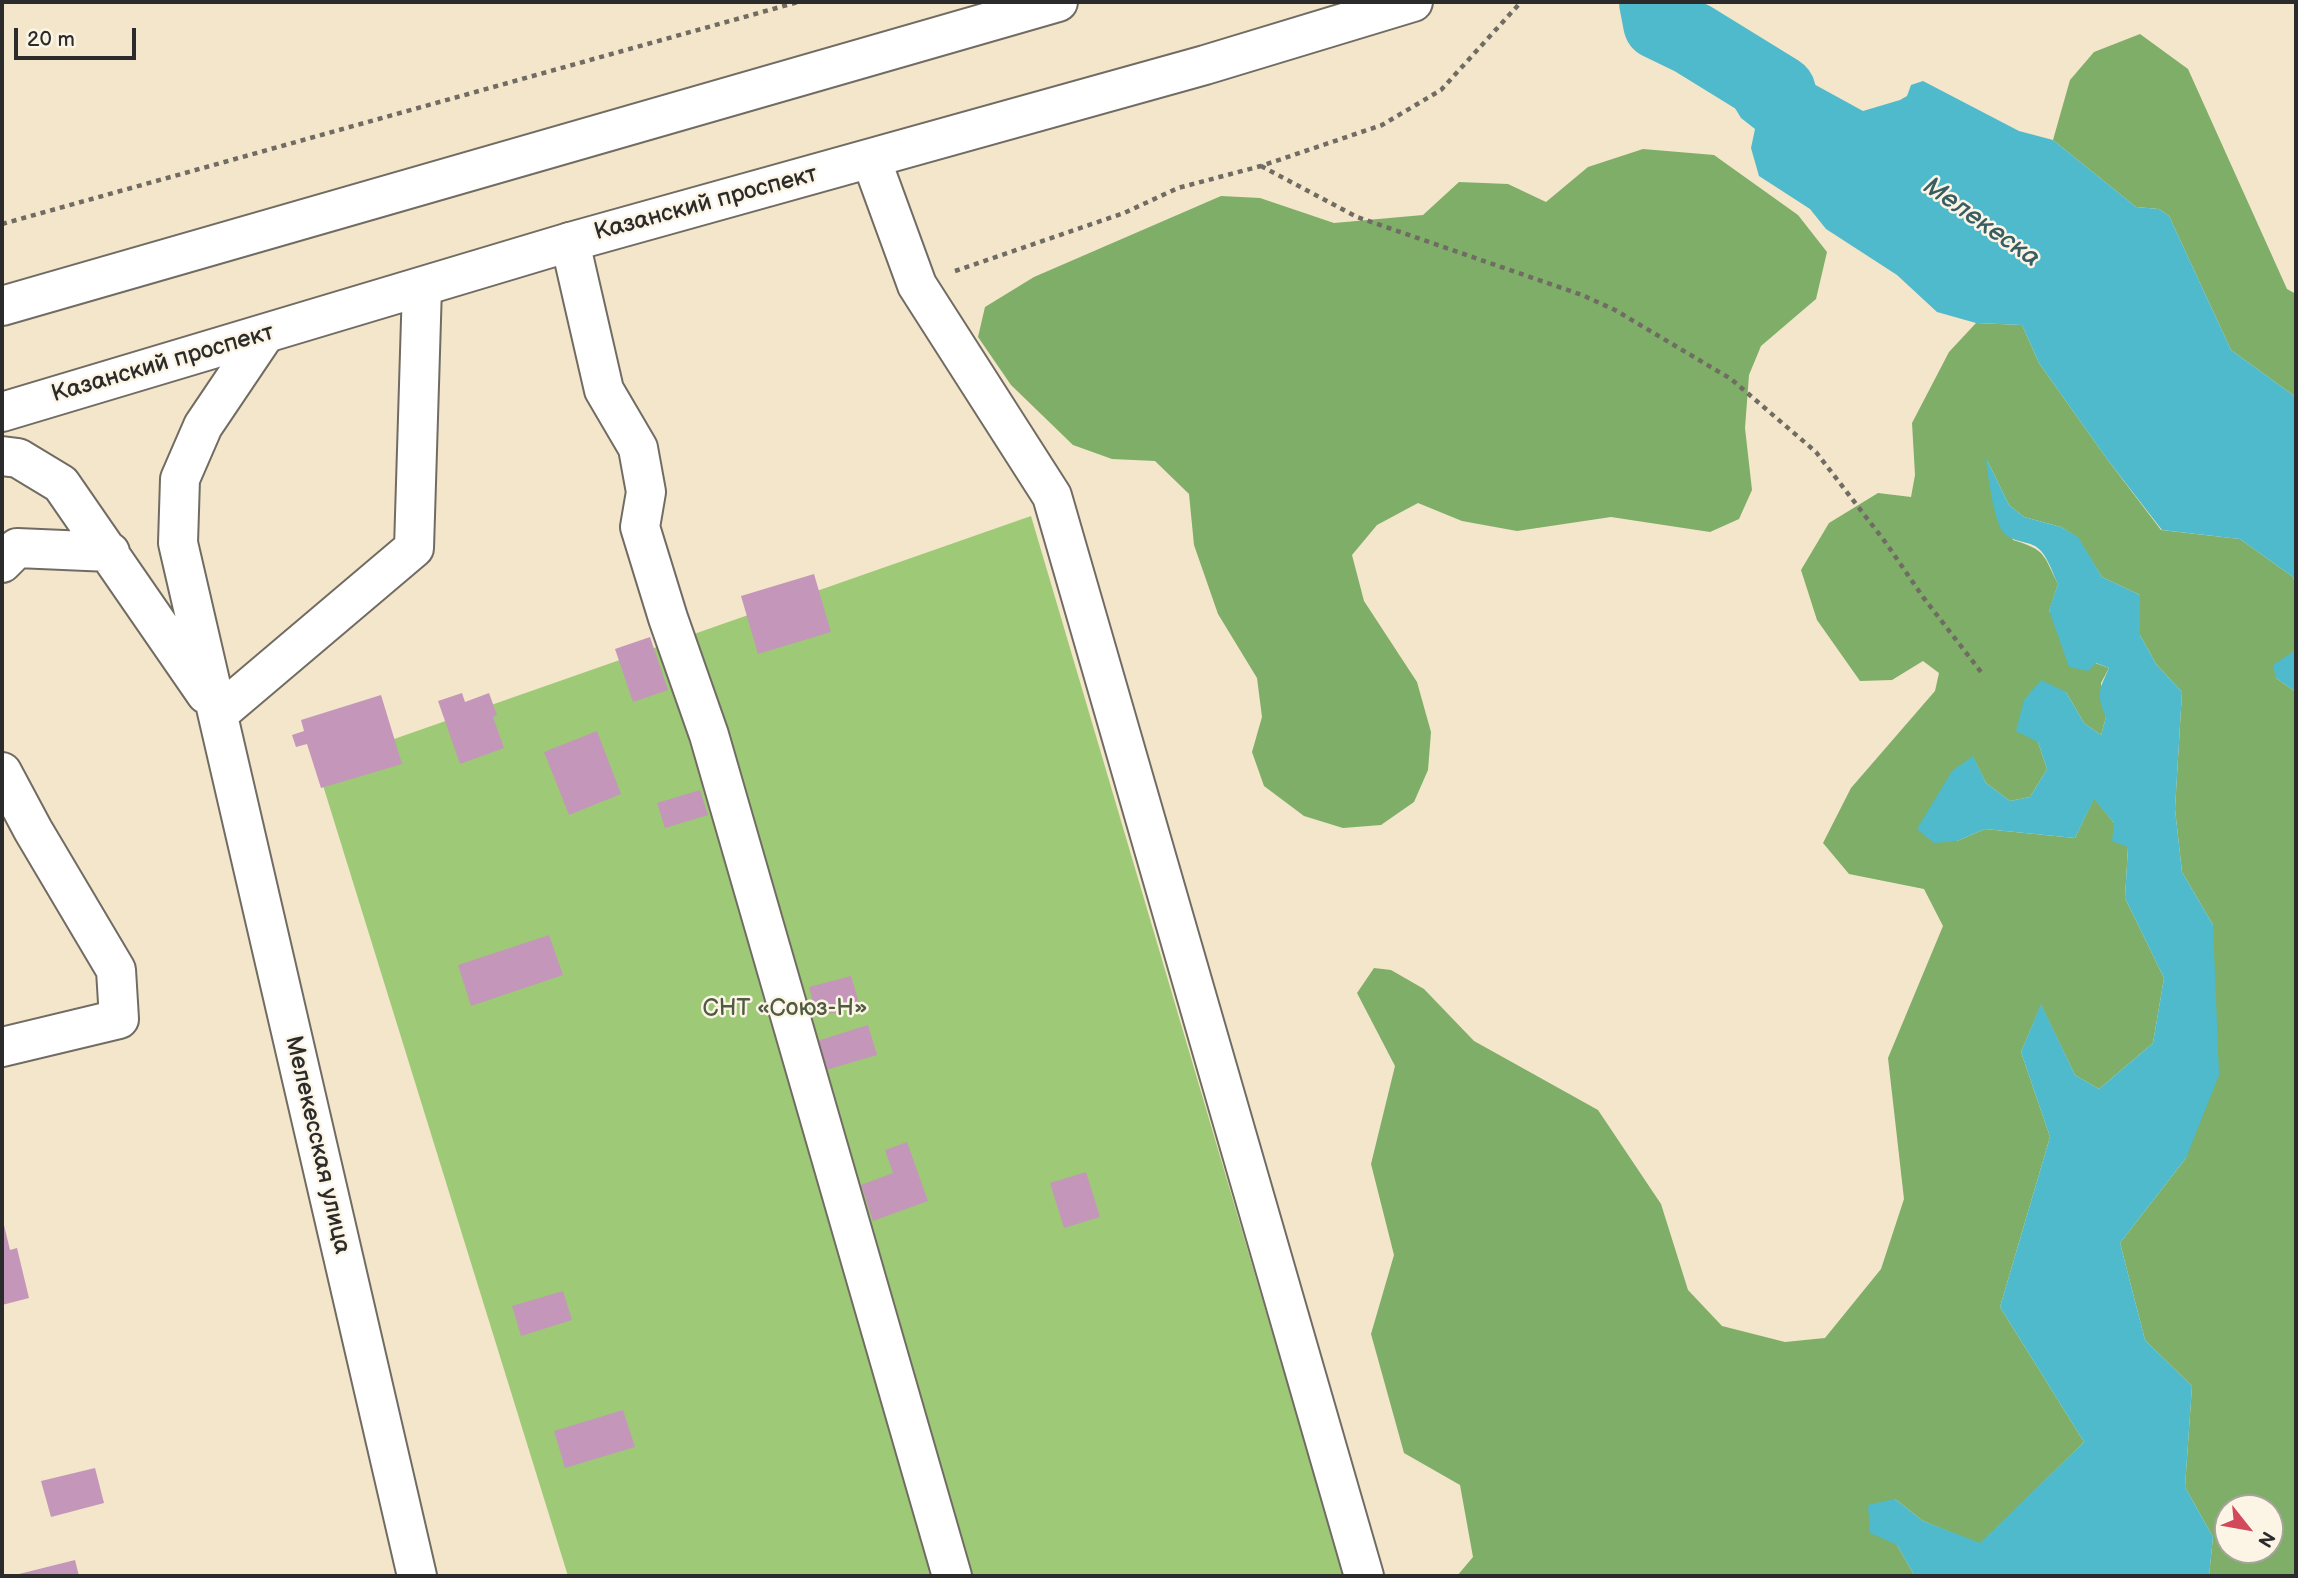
<!DOCTYPE html>
<meta charset="utf-8">
<style>
body{margin:0}
#map{position:relative;width:2298px;height:1578px;overflow:hidden;background:#f3e6ca;font-family:"Balsamiq Sans",sans-serif}
canvas{display:block}
.frame{position:absolute;inset:0;border:4px solid #2b2b2b;pointer-events:none}
.north{position:absolute;left:2214px;top:1494px;width:70px;height:70px;box-sizing:border-box;background:#fcf5e5;border:2px solid #a8a49b;border-radius:50%;rotate:121deg;font-size:19px;font-weight:700;line-height:28px;text-align:center;color:#2b2b2b}
.north::after{content:'';display:block;margin:auto;width:24px;height:32px;background:#d1495b;clip-path:polygon(50% 0,100% 100%,50% 72%,0 100%)}
.scale{position:absolute;left:14px;top:28px;width:122px;height:32px;box-sizing:border-box;border:4px solid #2b2b2b;border-top:0;padding-left:9px;font-size:21px;line-height:24px;white-space:nowrap;color:#2b2b2b;-webkit-text-stroke:5px #fcf5e5;paint-order:stroke}
</style>
<div id="map">
<canvas width="2298" height="1578"></canvas>
<div class="frame"></div>
<div class="north">N</div>
<div class="scale">20 m</div>
</div>
<script>
const c = document.querySelector('canvas').getContext('2d');
c.lineJoin = 'round';
function paint(path, color) {
  c.fillStyle = color;
  c.fill(path, 'evenodd');
}
function stroke(path, color, width, dash) {
  c.strokeStyle = color;
  c.lineWidth = width;
  c.lineCap = dash ? 'butt' : 'round';
  c.setLineDash(dash || []);
  c.stroke(path);
}
function write(font, color, halo, rows, align = 'center') {
  c.font = font + ' "Balsamiq Sans",sans-serif';
  c.lineWidth = 5;
  c.setLineDash([]);
  c.textBaseline = 'middle';
  c.strokeStyle = halo;
  c.fillStyle = color;
  for (const [text, x, y, turn = 0] of rows) {
    c.save();
    c.translate(x, y);
    c.rotate((+turn || 0) * Math.PI / 180);
    c.textAlign = isNaN(turn) ? turn : align;
    if (halo) c.strokeText(text, 0, 0);
    c.fillText(text, 0, 0);
    c.restore();
  }
}
const green = new Path2D(`
 M1031 516 1344 1576H568L317 766Z`);
const forest = new Path2D(`
 M2140 34 2188 69 2287 289 2296 294V400L2293 395 2231 350 2169 216 2159 209 2136 207 2053 140 2070 80 2094 52Z
 M1643 149 1714 155 1798 215 1827 252 1816 299 1761 346 1749 375 1745 428 1752 490 1739 519 1710 532 1611 517 1517 531 1462 521 1418 503 1377 525 1352 555 1364 601 1417 682 1431 732 1428 770 1414 802 1381 825 1343 828 1304 816 1264 786 1252 752 1262 717 1257 678 1218 614 1194 545 1189 494 1155 461 1112 459 1073 445 1011 385 978 337 985 307 1034 277 1221 196 1260 198 1334 223 1423 215 1459 182 1508 184 1546 202 1588 167Z
 M1976 323 2022 325 2039 363 2107 459 2161 530 2240 539 2293 577 2296 587V650L2279 663 2276 678 2296 692V1576H2209L2213 1537 2185 1487 2192 1386 2145 1340 2120 1243 2186 1158 2213 925 2182 872 2175 809 2182 692 2156 664 2140 635V595L2102 577 2077 537 2061 527 2024 517 2009 505 1987 460 2013 540C2046 550 2043 554 2058 584L2049 611 2095 663 2109 668 2101 683 2106 717 2101 735 2084 723 2066 692 2038 742 2047 769 2030 797 2010 801 1986 783 1973 757 1957 841 1985 829 2075 838 2094 798 2114 823 2128 847 2125 898 2164 978 2153 1043 2099 1089 2075 1075 2041 1005 2021 1052 2050 1137 2000 1307 2084 1442 1980 1544 1923 1521 1895 1499 1897 1545 1913 1573 1912 1576H1457L1473 1557 1460 1485 1404 1453 1371 1334 1394 1255 1371 1164 1395 1066 1357 993 1374 968 1391 970 1424 989 1474 1041 1598 1110 1661 1204 1688 1290 1722 1326 1785 1342 1825 1338 1881 1269 1904 1199 1888 1058 1943 926 1924 889 1849 874 1823 843 1851 788 1935 691 1939 673 1923 661 1892 680 1860 681 1817 620 1801 570 1829 523 1878 493 1911 497 1915 475 1912 423 1949 352ZM2228 1508H2270V1550H2228Z`);
const water = new Path2D(`
 M1693 39 1790 71 1863 111 1900 100 1907 96 1911 85 1923 81 2019 131 2053 140 2136 207 2159 209 2169 216 2231 350 2293 395 2296 400V587L2293 577 2240 539 2162 530 2107 459 2039 363 2022 325 1976 323 1937 312 1897 275 1826 229 1810 209 1759 176 1751 148 1755 129 1741 118Z
 M1986 458 2009 505 2024 517 2061 527 2078 537 2102 577 2140 595V635L2156 664 2182 692 2175 809 2182 872 2213 925 2219 1075 2186 1158 2120 1243 2145 1340 2192 1386 2185 1487 2213 1537 2209 1576H1912L1913 1573 1897 1545 1870 1533 1868 1505 1895 1499 1923 1521 1980 1543 2084 1442 2000 1307 2050 1137 2021 1052 2041 1004 2075 1075 2099 1089 2153 1043 2164 978 2125 898 2128 847 2112 841 2114 823 2094 799 2075 838 1985 829 1957 841 1934 843 1917 829 1952 771 1973 756 1986 783 2010 801 2030 797 2047 769 2038 742 2016 731 2024 700 2041 680 2066 692 2084 723 2101 735 2106 717C2096 694 2099 690 2109 668L2096 663 2088 671 2069 667 2049 610 2058 584C2052 572 2047 553 2035 546 2023 540 2009 542 2001 529 1994 517 1987 472 1986 458Z
 M2296 650V692L2276 678 2273 665Z`);
const river = new Path2D(`
 M1656 2 1660 23 1693 39 1779 92`);
const building = new Path2D(`
 M814 574 831 632 758 654 741 596Z
 M650 637 668 690 633 702 615 649Z
 M462 693 465 702 489 693 497 715 493 717 504 748 460 764 438 701Z
 M381 695 402 764 321 788 307 744 296 747 292 735 304 731 301 720Z
 M597 731 621 794 569 815 544 752Z
 M700 790 708 815 665 828 657 803Z
 M549 935 563 975 471 1006 458 965Z
 M851 976 860 1006 817 1017 809 987Z
 M868 1025 877 1055 826 1070 817 1041Z
 M907 1142 928 1201 873 1221 861 1185 893 1173 885 1150Z
 M1086 1172 1100 1217 1064 1228 1050 1183Z
 M3 1221 10 1250 17 1248 29 1298 2 1305Z
 M563 1291 572 1320 521 1336 512 1306Z
 M623 1410 635 1447 565 1468 554 1431Z
 M95 1468 104 1503 51 1517 41 1481Z
 M75 1560 79 1576H19V1574Z`);
const path = new Path2D(`
 M1261 166 1357 217 1582 295 1615 310 1731 379 1816 452 1886 543 1923 597 1981 672
 M2 224 798 2
 M955 271 1124 213 1178 188 1261 166 1382 125 1441 90 1521 2`);
const minor = new Path2D(`
 M871 159 917 285 1052 496 1364 1576
 M570 242 604 390 638 448 646 492 640 527 668 618 709 735 952 1576
 M265 334 203 426 180 479 178 543 417 1576
 M2 456 18 458 61 484 206 694
 M2 563 17 548 110 552
 M218 714 414 548 422 287
 M2 772 33 830 116 970 119 1019 2 1047`);
const major = new Path2D(`
 M2 306 1058 2
 M2 412 570 242 1205 65 1413 2`);
const streetNames = [
 ["Казанский проспект",706,204,-15],
 ["Казанский проспект",163,364,-16],
 ["Мелекесская улица",317,1145,77]
];
const parkNames = [
 ["СНТ «Союз-Н»",785,1009]
];
const waterNames = [
 ["Мелекеска",1981,223,35]
];
paint(green, '#9eca77');
paint(forest, '#7eae68');
paint(water, '#4fbacc');
stroke(river, '#4fbacc', 74);
paint(building, '#c496ba');
stroke(minor, '#716c63', 42);
stroke(major, '#716c63', 42);
stroke(path, '#716c63', 4.5, [5, 5]);
stroke(minor, '#fff', 38);
stroke(major, '#fff', 38);
write('24px', '#2b2b2b', '#fcf5e5', streetNames);
write('24px', '#4e5b42', '#fcf5e5', parkNames);
write('italic 26px', '#385d63', '#fcf5e5', waterNames);
</script>
